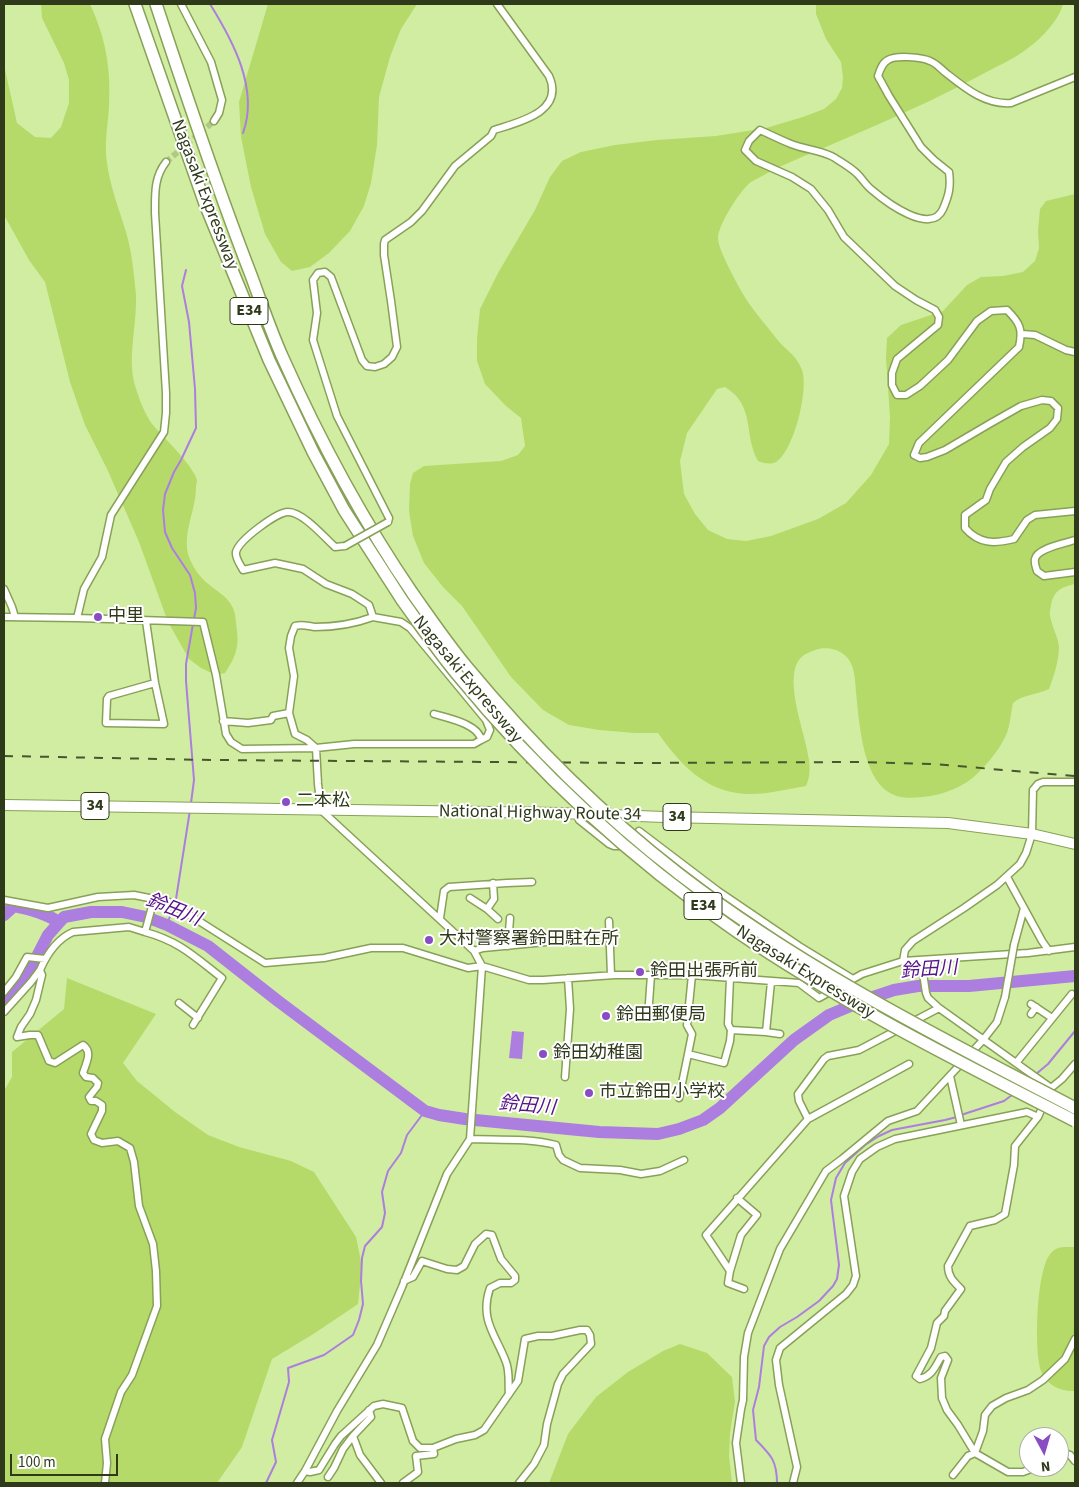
<!DOCTYPE html>
<meta charset="utf-8">
<style>
body{margin:0}
#map{position:relative;width:1079px;height:1487px;overflow:hidden;background:#d1eda1;font-family:"Source Sans 3",sans-serif}
canvas{display:block}
.frame{position:absolute;inset:0;border:5px solid #2f3a1b;pointer-events:none}
.north{position:absolute;left:1019px;top:1427px;width:50px;height:50px;box-sizing:border-box;background:#fff;border:1px solid #acb0a4;border-radius:50%;rotate:174deg;font-size:14px;font-weight:700;line-height:20px;text-align:center;color:#2f3a1b}
.north::after{content:'';display:block;margin:auto;width:18px;height:22px;background:#894cc3;clip-path:polygon(50% 0,100% 100%,50% 72%,0 100%)}
.scale{position:absolute;left:10px;top:1454px;width:108px;height:22px;box-sizing:border-box;border:2px solid #2f3a1b;border-top:0;padding-left:6px;font-size:15px;line-height:18px;white-space:nowrap;color:#2f3a1b;-webkit-text-stroke:4px #fff;paint-order:stroke}
</style>
<div id="map">
<canvas width="1079" height="1487"></canvas>
<div class="frame"></div>
<div class="north">N</div>
<div class="scale">100 m</div>
</div>
<script>
const c = document.querySelector('canvas').getContext('2d');
c.lineJoin = 'round';
function paint(path, color) {
  c.fillStyle = color;
  c.fill(path, 'evenodd');
}
function stroke(path, color, width, dash) {
  c.strokeStyle = color;
  c.lineWidth = width;
  c.lineCap = dash ? 'butt' : 'round';
  c.setLineDash(dash || []);
  c.stroke(path);
}
function write(font, color, halo, rows, align = 'center') {
  c.font = font + ' "Source Sans 3","Noto Sans JP",sans-serif';
  c.lineWidth = 4;
  c.setLineDash([]);
  c.textBaseline = 'middle';
  c.strokeStyle = halo;
  c.fillStyle = color;
  for (const [text, x, y, turn = 0] of rows) {
    c.save();
    c.translate(x, y);
    c.rotate((+turn || 0) * Math.PI / 180);
    c.textAlign = isNaN(turn) ? turn : align;
    if (halo) c.strokeText(text, 0, 0);
    c.fillText(text, 0, 0);
    c.restore();
  }
}
const green = new Path2D(`
 M41 4H90C106 39 111 68 109 106 108 125 104 144 107 163 110 186 119 209 126 232 132 252 134 274 136 295 137 324 128 354 134 382 138 396 144 413 152 424 163 437 193 465 197 480 197 482 196 485 196 487 196 510 183 531 188 554 190 561 196 572 201 577 210 588 227 594 233 608 236 615 236 623 237 631 239 648 235 658 225 673L216 675 201 668 189 659 168 622 139 542 108 471 85 425 70 382 45 282 29 260 4 215V65L17 123 35 137 51 138 61 127 69 103V80L64 63 42 18Z
 M268 4H417L401 29 390 57 379 97 377 145 371 183 364 206 350 231 329 253 310 267 292 271 281 262 265 234 251 187 241 137 239 102Z
 M816 4H1063C1059 20 1042 38 1028 48 1013 60 995 67 979 76 914 111 845 138 777 168 769 173 759 177 751 182 740 190 719 224 718 237 718 246 723 254 726 262 733 276 740 290 748 302 757 315 767 326 776 338 786 351 796 354 802 370 809 389 794 451 776 462 770 465 763 463 758 461 743 434 756 406 725 387L717 389 687 433 680 461 684 494 695 514 708 530 727 539 746 541 771 536 818 519 846 503 871 475 889 444 890 417 886 358 887 338 901 325 943 311 967 285 981 277 1003 276 1023 272 1035 261 1039 248 1038 231 1040 209 1046 201 1075 194V584C1062 587 1054 590 1051 605 1050 610 1049 615 1051 620 1053 629 1058 637 1059 647 1059 660 1054 676 1049 689 1036 695 1024 694 1013 703 1011 713 1010 724 1007 733 1000 749 990 761 978 773 964 787 943 795 923 797 912 798 900 799 890 793 862 778 859 720 856 692 855 679 855 662 843 654 836 648 823 647 815 650 811 652 807 653 804 655 779 672 807 736 809 760 810 769 810 777 806 786 787 789 766 795 746 794 705 792 680 764 658 733H635L599 730 569 725 543 710 511 677 462 606 443 587 424 563 413 536 409 511 410 484 413 473 424 466 501 461 518 455 525 446 521 418 506 406 485 384 477 361V339L480 309 498 273 535 210 550 177 562 161 581 152 615 145 657 140 716 136 766 128 803 117 824 109 836 99 842 88 843 77 841 62 826 39 816 14Z
 M67 978 156 1014 123 1063 137 1081 175 1112 208 1135 239 1147 291 1161 314 1172 356 1237 362 1266 358 1304 315 1333 272 1359 242 1447 217 1483H4V1091L12 1077V1052L64 1009Z
 M1069 1247H1075V1391C1061 1392 1046 1385 1041 1371 1034 1350 1036 1269 1051 1253 1056 1247 1062 1247 1069 1247Z
 M680 1344 707 1353 732 1377 735 1402 730 1433 729 1456 732 1483H549L568 1434 596 1397 628 1372 663 1351Z`);
const water = new Path2D(`
 M512 1031 524 1032 522 1059 509 1058Z`);
const stream = new Path2D(`
 M210 4C233 41 259 89 243 133
 M186 270 182 286 189 322 195 389 196 428 181 460 174 472 165 494 163 510 165 532 172 548 190 575 195 593 196 608 194 619
 M191 803 194 780 186 681V664L193 624
 M4 904 14 906
 M167 925 176 899 190 810
 M1029 1080 1048 1064 1075 1031
 M961 1115 1004 1101 1012 1095
 M266 1483 276 1462 272 1440 289 1382 288 1368 324 1355 353 1335 359 1320 363 1304 361 1281 362 1258 365 1246 382 1227 385 1213 382 1192 388 1171 401 1153 407 1135 425 1111
 M777 1483C777 1461 771 1455 756 1440L753 1410 759 1387 764 1346 769 1337 780 1327 797 1317 819 1301 833 1286 837 1279 839 1265 831 1200 836 1178 845 1163 865 1145 879 1136 892 1130 945 1120 957 1117`);
const river = new Path2D(`
 M4 915 14 906C30 909 45 913 59 922
 M4 1000 29 972 48 935 64 917 91 912H122L146 917 167 925 208 946 278 1001 425 1111 439 1115 465 1119 599 1132 658 1134 679 1129 703 1120 720 1108 794 1040 829 1015 867 999 894 990 918 986H969L1075 976`);
const minorTunnel = new Path2D(`
 M166 162 214 121`);
const minor = new Path2D(`
 M181 4 211 62 222 100 219 113 214 121
 M1075 77 1011 103C985 105 965 88 946 73 941 69 936 63 930 61 922 57 895 55 888 60 882 63 880 70 878 76L889 96 921 147 934 160 949 172C951 187 949 195 943 209 931 236 886 202 872 190 865 185 861 176 854 171 848 166 841 162 835 158 822 150 806 150 791 144 781 140 771 135 760 130L749 141 745 150 756 161 792 177 811 189 828 210 844 237 895 286 916 300 935 310 939 317 938 325 897 359 892 373V385L897 395H906L920 386 948 360 977 321 991 311 1007 310C1020 323 1023 329 1019 347L919 443 914 455 920 458 927 457 945 450 991 423 1021 406 1042 400 1051 401 1058 408 1057 419 1050 428 1023 447 1006 462 990 489 986 500 965 515V528C979 544 994 544 1014 539L1027 520 1035 515 1075 511
 M1022 334 1035 335 1066 350 1075 352
 M388 522 389 518 337 416 313 340 317 313 313 280 318 273 325 272 331 277 362 360 367 366 375 367 384 364 392 357 397 347 391 301 384 255V244L385 240 411 222 422 211 455 166 491 136 494 130C519 122 565 112 549 76L497 4
 M1075 540C1066 543 1037 548 1035 559 1034 563 1036 567 1037 571L1044 576 1075 572
 M4 589 12 607 15 617
 M4 617 77 618 203 622 216 675 226 734 231 742 242 749 316 748 354 744H474L481 740C479 724 447 718 434 714
 M373 617 401 622 410 628 486 720 490 730 487 737 481 740
 M77 618 84 589 102 557 111 515 164 432 166 413V393L155 213C155 194 154 177 166 162
 M146 621 155 683 164 724 106 723 107 699 109 696 155 683
 M223 721 248 723 271 720 273 716 289 713
 M578 813 579 820 609 844 614 846H624
 M639 831 718 891 799 946 853 979
 M1007 877 1042 941 1049 951
 M470 898 487 909 494 899 493 883
 M4 900 48 908 98 897 134 895 169 902 265 963 324 958 371 948H403L468 968 482 966 529 980H543L615 975H692L799 983 819 998 862 974 903 961 1028 953 1075 947
 M487 909 498 919
 M440 918 444 891 449 887 507 883 532 882
 M609 921 611 975
 M145 932C179 941 195 957 222 978L193 1025
 M1014 945 1024 908
 M508 946 510 918
 M474 951 483 948 546 942
 M921 960 926 993 928 998 939 1008 1051 1088
 M903 961 905 950 913 941 964 908 997 885 1020 864 1026 853 1032 834 1033 790 1038 784 1043 782H1075
 M692 975 687 1025 692 1034 688 1054 724 1063 730 1041 731 1030
 M730 978 728 1024 731 1030 766 1032 771 982
 M4 992 16 977 27 957 45 959
 M179 1003 198 1018
 M1031 1004 1052 1018
 M4 1012 31 982 40 970
 M1031 1014 1036 1007
 M648 1017 651 975
 M766 1032 780 1034
 M1016 1063 1072 994
 M950 1076 961 1125
 M565 1077 570 1009 568 978
 M679 1098 688 1054
 M808 1119 799 1101 798 1094 824 1059 828 1056 859 1050 939 1008
 M470 1139C498 1140 528 1138 556 1145L559 1155 563 1160 580 1168 620 1170 641 1174 660 1171 684 1160
 M730 1271 741 1235 757 1215 737 1198
 M404 1281 413 1277 422 1261 447 1269 457 1270 464 1266 475 1244 486 1234 492 1235 501 1259 515 1276V1280L511 1283H500L490 1288C479 1320 496 1335 506 1362 510 1372 508 1384 509 1394
 M744 1289 728 1283 730 1271 706 1235 808 1119 909 1064
 M369 1410 371 1417 353 1436 360 1455 381 1483
 M1059 1454 1062 1452 1070 1455 1075 1461
 M1036 1467 1023 1472H1008L975 1453 958 1425 947 1410 942 1398 941 1378 948 1360 945 1356 941 1357C935 1367 932 1376 920 1379L916 1376 931 1348 937 1323 944 1316 945 1311 961 1289C954 1282 948 1277 948 1266L970 1226 995 1220 1005 1214 1014 1165 1015 1146 1038 1117 1051 1088 1062 1079 1075 1064
 M305 1471 310 1472 319 1470 335 1444 341 1436 374 1406 383 1404 402 1408 413 1441 420 1448H433L456 1439 475 1435 484 1430 518 1381 525 1339 538 1336H552L580 1330H587L590 1335 591 1344 563 1374 558 1384 547 1424 544 1445 534 1464 519 1483
 M953 1475 968 1456 975 1453 983 1431 985 1415 992 1406 1006 1398 1028 1390 1043 1380 1065 1359 1075 1339
 M328 1477 334 1468 343 1449 353 1436
 M105 1483 107 1463 105 1439 121 1392 132 1375 157 1306 156 1271 153 1244 139 1206 134 1162 130 1148 118 1141 102 1143 94 1140 91 1134 102 1111V1105L96 1101H91L89 1097 97 1087 98 1083 93 1078 86 1077 83 1073C86 1063 93 1052 83 1045L55 1063 49 1061 38 1035H30L17 1037 21 1027 30 1014 36 1000 42 975 40 970C47 954 57 939 73 932L129 927 145 932 154 899
 M297 1483 305 1471 337 1411 377 1345 402 1287 447 1174 470 1139 482 966 474 951 321 810 318 784 316 748 307 740 295 734 289 713 294 676 289 648 291 636 295 626C302 624 308 626 315 627 335 627 354 624 373 617L369 605 352 594 326 584 303 569 275 563 243 570C240 564 235 558 236 552 239 540 277 512 288 512 303 512 324 537 335 547L345 546
 M403 1483 418 1472 416 1456 434 1454 433 1448
 M741 1483 736 1443 741 1409 743 1400 744 1357 748 1333 780 1249 826 1171 842 1159 888 1121 917 1111 983 1040 997 1022 1005 997
 M793 1483 797 1467 779 1385 776 1360 780 1348 846 1294 853 1285 856 1276 844 1196 852 1172 860 1159 877 1147 895 1139 1027 1112 1038 1117`);
const trunk = new Path2D(`
 M4 805 560 813 664 817 948 823 1032 834 1075 844`);
const motorway = new Path2D(`
 M135 4 205 204 269 360 313 452 344 510 402 600
 M156 4C186 95 216 185 251 275 261 302 270 329 282 356 319 439 361 518 413 594`);
const rail = new Path2D(`
 M4 756 212 760 635 763 859 762 933 764 1075 776`);
const minorBridge = new Path2D(`
 M345 546 388 522
 M1005 997 1014 945`);
const motorwayBridge = new Path2D(`
 M413 594C430 618 447 643 466 666 529 742 600 813 679 874 801 968 939 1037 1075 1108
 M402 600C420 625 437 650 456 673 537 772 631 859 736 931 843 1004 960 1062 1075 1121`);
const markers = [
 [98,617,5,"#894cc3"],
 [286,802,5,"#894cc3"],
 [429,940,5,"#894cc3"],
 [640,972,5,"#894cc3"],
 [606,1016,5,"#894cc3"],
 [543,1054,5,"#894cc3"],
 [589,1093,5,"#894cc3"]
];
const shields = [
 [249,311,38],
 [95,806,28],
 [677,817,28],
 [703,906,38]
];
const shieldNames = [
 ["E34",249,311],
 ["34",95,806],
 ["34",677,817],
 ["E34",703,906]
];
const streetNames = [
 ["Nagasaki Expressway",204,195,69],
 ["Nagasaki Expressway",467,680,50],
 ["National Highway Route 34",540,814,1],
 ["Nagasaki Expressway",805,973,32]
];
const poiNames = [
 ["中里",108,617],
 ["二本松",296,802],
 ["大村警察署鈴田駐在所",439,940],
 ["鈴田出張所前",650,972],
 ["鈴田郵便局",616,1016],
 ["鈴田幼稚園",553,1054],
 ["市立鈴田小学校",599,1093]
];
const waterNames = [
 ["鈴田川",173,911,22],
 ["鈴田川",929,971,-4],
 ["鈴田川",527,1107,5]
];
paint(green, '#b5da6a');
paint(water, '#ac7ee0');
stroke(stream, '#ac7ee0', 2);
stroke(river, '#ac7ee0', 12);
stroke(minorTunnel, '#b1c986', 6, [6, 3]);
stroke(minor, '#88a158', 9);
stroke(trunk, '#88a158', 12);
stroke(motorway, '#88a158', 14);
stroke(minor, '#fff', 6);
stroke(trunk, '#fff', 10);
stroke(motorway, '#fff', 11);
stroke(rail, '#48552f', 2, [9, 9]);
stroke(minorBridge, '#88a158', 9, []);
stroke(motorwayBridge, '#88a158', 14, []);
stroke(minorBridge, '#fff', 6);
stroke(motorwayBridge, '#fff', 11);
for (const [x, y, r, color] of markers) {
  const dot = new Path2D();
  dot.arc(x, y, r, 0, 2 * Math.PI);
  c.fillStyle = color;
  c.fill(dot);
  stroke(dot, '#fff', 2);
}
for (const [x, y, w] of shields) {
  const box = new Path2D();
  box.roundRect(x - w / 2, y - 13.5, w, 27, 4);
  c.fillStyle = '#fff';
  c.fill(box);
  stroke(box, '#2f3a1b', 1);
}
write('bold 16px', '#2f3a1b', null, shieldNames);
write('18px', '#2f3a1b', '#fff', streetNames);
write('18px', '#2f3a1b', '#fff', poiNames, 'left');
write('italic 19px', '#571289', '#fff', waterNames);
</script>
